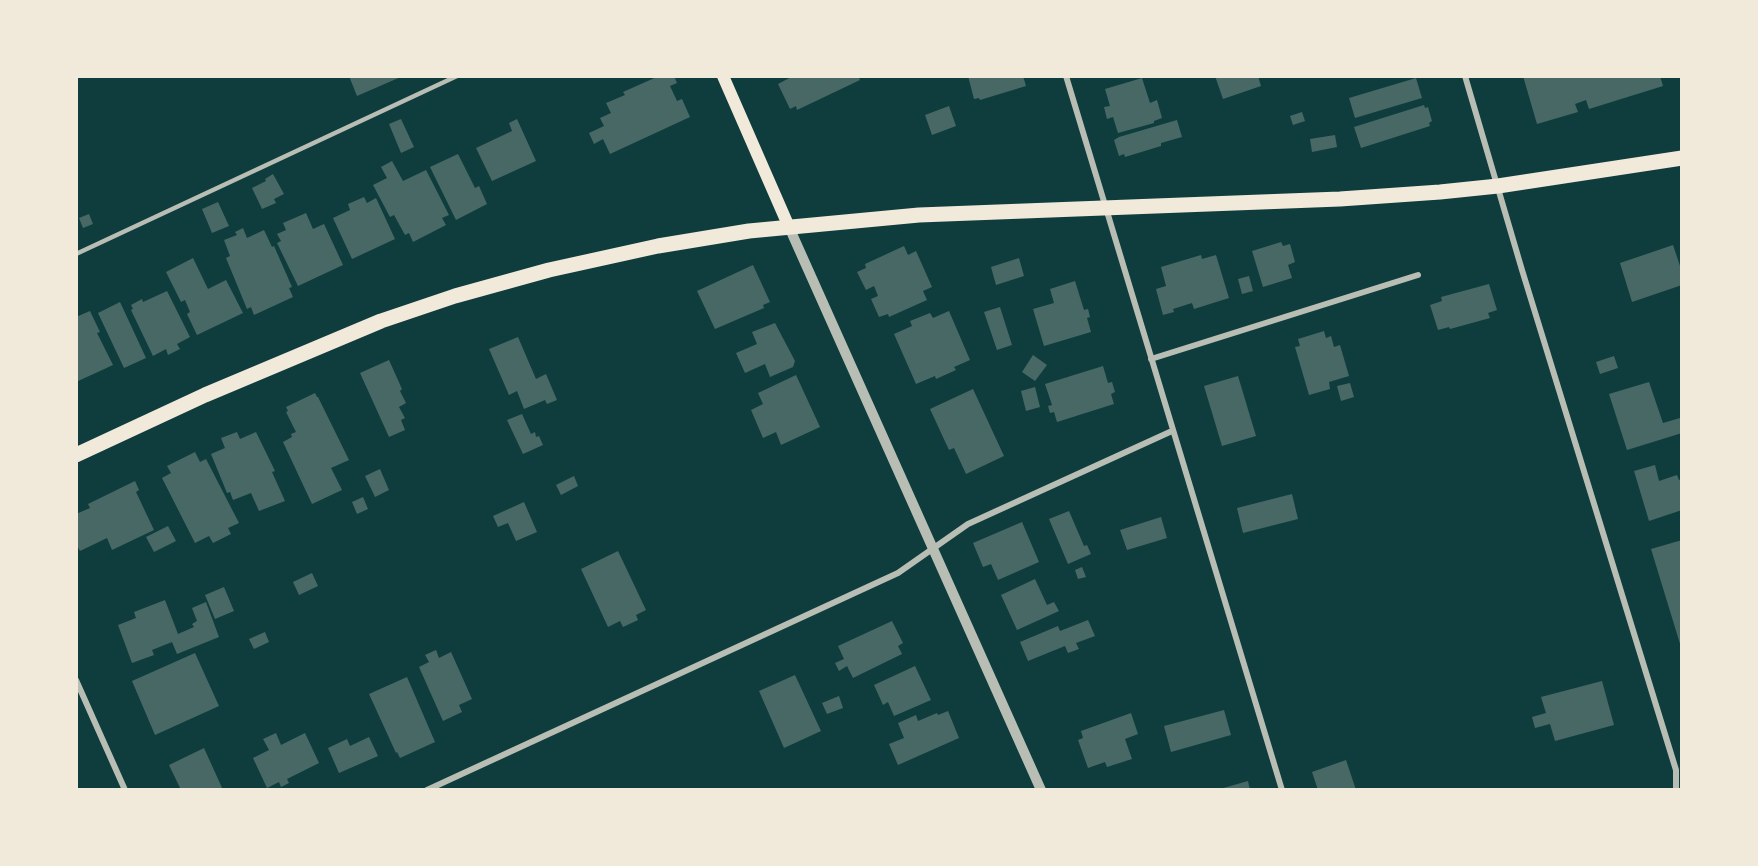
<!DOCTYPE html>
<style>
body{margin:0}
#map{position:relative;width:1758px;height:866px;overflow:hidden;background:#0f3d3e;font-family:"Work Sans",sans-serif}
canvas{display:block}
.frame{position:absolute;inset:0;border:78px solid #f1e9da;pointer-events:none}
</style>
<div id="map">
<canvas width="1758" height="866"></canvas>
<div class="frame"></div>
</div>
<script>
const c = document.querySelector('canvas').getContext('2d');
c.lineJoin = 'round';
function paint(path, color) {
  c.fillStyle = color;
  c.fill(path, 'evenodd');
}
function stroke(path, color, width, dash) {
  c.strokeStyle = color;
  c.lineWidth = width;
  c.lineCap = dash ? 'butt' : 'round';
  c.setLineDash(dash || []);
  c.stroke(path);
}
const building = new Path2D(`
 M349 76H403L357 96Z
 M659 76H674L677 83 670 86 677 101 682 99 690 117 610 154 603 139 594 144 589 133 604 126 600 118 611 113 606 103 625 95 623 92Z
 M793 76H858L860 80 797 110 796 106 790 109 778 84Z
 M968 76H1023L1026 86 980 100 979 98 974 99Z
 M1215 76H1258L1261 86 1223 99Z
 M1523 76H1660L1663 86 1589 109 1586 100 1575 104 1578 112 1537 124Z
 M1142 78 1150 103 1157 100 1162 118 1154 121V123L1118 133 1113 117 1107 119 1104 107 1110 106 1105 89Z
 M1416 78 1422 98 1355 118 1349 98Z
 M1424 105 1425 108 1428 107 1432 121 1429 123 1430 126 1361 148 1354 127Z
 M949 106 956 126 932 135 925 115Z
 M1302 112 1305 121 1293 125 1290 116Z
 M401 119 414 147 401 153 389 124Z
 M517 119 536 161 492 181 476 148 512 131 509 123Z
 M1177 120 1182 137 1161 143V146L1125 157 1124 154 1119 156 1114 140 1119 137Z
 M1335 135 1337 147 1312 152 1310 139Z
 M458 154 475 188 479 186 487 204 456 220 430 167Z
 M392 161 403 181 426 170 449 215 442 218 446 225 413 242 409 233 405 235 394 215 390 217 373 185 387 178 381 167Z
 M273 174 284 194 274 199 276 203 262 209 252 188 266 181 265 179Z
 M364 197 367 203 376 198 395 239 352 259 333 218 350 210 348 204Z
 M218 202 229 226 212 233 202 209Z
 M306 213 313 229 324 224 343 265 298 286 277 243 281 241 277 234 286 230 283 223Z
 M89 214 93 224 83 228 79 218Z
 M243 228 247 238 264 230 272 247 274 246 292 287 289 288 293 297 254 315 251 307 247 309 226 258 230 256 224 240 237 235 235 232Z
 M1281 242 1283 246 1290 244 1295 262 1288 265 1292 278 1263 287 1252 251Z
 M1673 245 1682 272V285L1632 302 1620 263Z
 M904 246 908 255 916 251 932 287 923 291 927 300 889 317 888 314 879 317 871 299 878 296 874 286 866 290 857 272 866 268 865 264Z
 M1201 255 1202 259 1216 255 1229 298 1194 309 1192 303 1173 309 1174 312 1163 315 1156 289 1166 286 1161 267Z
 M193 258 208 289 226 280 243 313 197 335 187 314 190 312 185 300 181 302 166 272Z
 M1019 258 1024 276 996 285 991 267Z
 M753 265 770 302 763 305 764 308 715 329 697 291Z
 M1249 276 1253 291 1242 294 1238 279Z
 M1075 281 1084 310 1088 309 1090 317 1087 318 1091 332 1044 346 1033 309 1054 303 1050 289Z
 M1489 284 1497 310 1488 313 1490 318 1450 329 1449 327 1438 330 1430 305 1442 301 1441 297Z
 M167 291 190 337 177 344 180 349 168 355 166 349 153 356 131 310 133 309 131 305 142 299 143 302Z
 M120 302 146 358 124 368 98 313Z
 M1000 307 1012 345 997 350 984 312Z
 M90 311 100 332 97 333 113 365 76 382V317Z
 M949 311 970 360 954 367 956 370 936 379 935 376 916 384 894 334 912 326 910 321 930 313 933 318Z
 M775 323 795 361 793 367 770 377 765 364 745 373 736 353 757 344 752 332Z
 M1324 331 1326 338 1331 336 1334 347 1340 345 1349 376 1329 382 1330 389 1309 395 1295 347 1300 346 1298 339Z
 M518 337 536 379 546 374 557 400 547 404 545 400 524 409 517 391 509 395 489 349Z
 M1033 355 1047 365 1035 381 1022 372Z
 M1614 356 1618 368 1600 374 1596 362Z
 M389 360 402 389 400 391 406 403 399 407 405 418 401 420 405 430 389 437 360 373Z
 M1103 366 1108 383 1112 382 1115 392 1111 394 1114 404 1057 422 1054 412 1050 413 1048 406 1052 405 1045 384Z
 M796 375 820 427 781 445 776 432 763 438 751 410 763 404 758 393Z
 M1238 376 1256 436 1222 446 1204 386Z
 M1649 382 1663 423 1680 418 1682 433 1627 450 1609 394Z
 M1350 383 1354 397 1341 401 1337 386Z
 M1035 387 1040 407 1026 411 1021 391Z
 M973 389 1004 456 966 474 954 448 949 450 930 409Z
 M315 393 317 397H318L349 460 331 468 342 490 312 504 283 442 292 437 291 434 296 432 286 412 288 411 286 407Z
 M522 414 531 434 535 432 536 437 539 436 543 445 523 454 507 420Z
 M237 432 240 439 256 432 275 471 272 472 285 501 259 511 251 493 233 500 230 492 227 493 211 454 225 448 221 438Z
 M195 452 200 462 206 459 239 523 228 528 231 534 213 543 209 536 195 543 162 478 171 473 167 466Z
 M1655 465 1659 481 1677 475 1679 480 1682 479V510L1649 521 1634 471Z
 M380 469 389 490 375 497 365 476Z
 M574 476 578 486 561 495 556 485Z
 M135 481 139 490 136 492 154 530 112 550 107 538 80 551 76 544V514L90 508 88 504Z
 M1292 494 1298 519 1243 533 1237 508Z
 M363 497 368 509 357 514 352 502Z
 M524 502 537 532 516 541 508 523 498 527 493 516Z
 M1069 511 1084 546 1087 545 1091 554 1068 564 1049 519Z
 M1161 517 1167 538 1127 550 1120 530Z
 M1022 522 1039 562 998 580 991 564 983 567 973 543Z
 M168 526 176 541 154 552 146 537Z
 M1682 540V647H1681L1651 549Z
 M618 551 646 610 636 615 638 620 623 627 620 621 608 627 581 569Z
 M1082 567 1086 577 1078 579 1075 570Z
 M312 573 318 586 299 595 293 582Z
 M1035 579 1047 605 1054 602 1059 611 1017 630 1001 595Z
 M224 587 234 611 215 619 205 595Z
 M165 600 178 634 194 627 192 624 197 621 192 608 206 602 219 637 177 654 172 642 152 650 154 655 132 663 118 625 136 618 134 612Z
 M1088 620 1095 636 1076 643 1079 649 1068 653 1065 646 1028 661 1020 642 1058 626 1060 631Z
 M892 621 903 643 898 646 902 654 853 678 847 666 839 671 835 663 844 659 838 646Z
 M265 632 269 642 254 649 249 639Z
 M436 650 439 658 451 652 472 699 459 705 462 712 443 721 419 667 429 662 425 655Z
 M195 653 219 706 155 735 132 681Z
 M915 666 931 700 894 716 888 702 883 705 874 685Z
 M795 675 821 731 784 748 759 691Z
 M407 677 435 742 400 758 397 752 396 753 369 694Z
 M1602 681 1614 725 1555 741 1550 724 1535 728 1532 717 1546 713 1541 697Z
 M839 696 843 708 827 714 822 703Z
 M1224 710 1231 735 1171 752 1164 726Z
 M948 711 959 738 898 765 889 744 904 738 898 723 916 715 918 721 937 713 938 715Z
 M1131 713 1138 734 1125 739 1132 759 1107 767 1105 762 1088 768 1078 740 1083 738 1081 731Z
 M276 733 281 745 305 733 319 763 287 779 289 783 281 787 279 782 267 788 253 758 269 750 263 739Z
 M369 737 378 756 339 773 328 748 347 739 350 746Z
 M204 748 223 790H181L169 765Z
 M1346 760 1356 790H1318L1312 772Z
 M1248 781 1250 790H1220V789Z`);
const service = new Path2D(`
 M76 254 457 76`);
const minor = new Path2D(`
 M1066 76 1282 790
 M1465 76 1522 270 1676 770V790
 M1151 359 1418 275
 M76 680 125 790
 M427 790 898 573 968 524 1172 431`);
const tertiary = new Path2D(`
 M789 227 1041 790`);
const secondary = new Path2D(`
 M723 76 789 227`);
const primary = new Path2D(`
 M76 455 205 395 381 321 455 296 549 270 658 246 749 231 919 215 1340 199 1440 192 1498 186 1682 158`);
paint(building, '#486865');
stroke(service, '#b8beb3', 4.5);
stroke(minor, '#b8beb3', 6);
stroke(tertiary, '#b8beb3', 10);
stroke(secondary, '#f1e9da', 12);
stroke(primary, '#f1e9da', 15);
</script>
